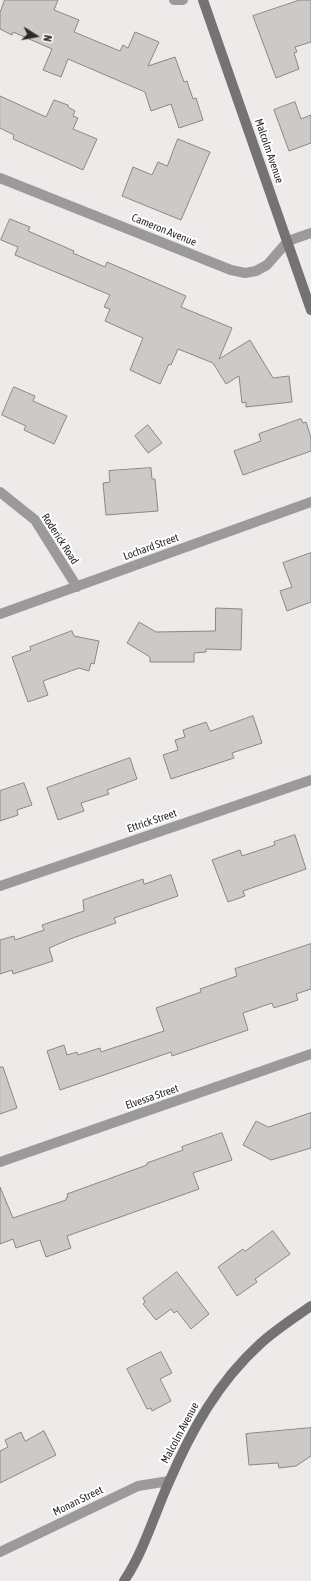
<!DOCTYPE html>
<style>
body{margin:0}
#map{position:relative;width:311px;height:1581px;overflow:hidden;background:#efeaea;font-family:"Asap Condensed",sans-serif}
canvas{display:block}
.north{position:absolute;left:16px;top:16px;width:40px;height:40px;-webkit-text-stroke:3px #fff;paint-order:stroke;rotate:101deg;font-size:11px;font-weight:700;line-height:16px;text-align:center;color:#2b2929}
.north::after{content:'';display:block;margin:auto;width:14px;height:18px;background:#2b2929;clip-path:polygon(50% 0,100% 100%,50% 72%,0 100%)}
</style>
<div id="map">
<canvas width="311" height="1581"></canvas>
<div class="north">N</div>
</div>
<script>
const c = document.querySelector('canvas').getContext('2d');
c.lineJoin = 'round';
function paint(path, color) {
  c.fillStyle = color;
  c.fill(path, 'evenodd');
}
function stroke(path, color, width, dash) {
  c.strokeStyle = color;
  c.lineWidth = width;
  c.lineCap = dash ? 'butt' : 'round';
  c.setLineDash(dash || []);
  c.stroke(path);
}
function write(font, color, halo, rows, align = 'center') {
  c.font = font + ' "Asap Condensed",sans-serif';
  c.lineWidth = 4;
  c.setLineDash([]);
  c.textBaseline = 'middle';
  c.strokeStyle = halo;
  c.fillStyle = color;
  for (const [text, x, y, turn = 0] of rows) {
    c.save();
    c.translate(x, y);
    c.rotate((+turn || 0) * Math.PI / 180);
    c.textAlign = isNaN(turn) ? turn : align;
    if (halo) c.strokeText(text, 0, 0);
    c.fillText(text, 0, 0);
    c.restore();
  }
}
const building = new Path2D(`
 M5 0H58L54 10 79 20 74 32 120 51 123 45 128 48 135 32 159 42 148 66 175 57 184 82 187 81 193 99 196 98 203 120 179 128 171 104 151 111 145 92 68 59 61 77 43 70 52 49 13 32 12 35 0 29V13Z
 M300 0H311V42L295 47 297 52 294 53 299 69 276 78 253 16Z
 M0 96 46 117 54 100 68 105V107L75 111 73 116 78 118 73 129 97 139 83 170 13 139 14 135 0 128Z
 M295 102 301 119 311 115V143L289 151 274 110Z
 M178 139 210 152 181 220 122 196 133 167 152 175 158 162 167 166Z
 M10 219 30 227 28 231 74 251 73 253 105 267 107 262 186 296 181 307 232 328 219 359 250 340 273 378 289 376 292 402 246 407V402L242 403 239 376 226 384 213 363 178 349 171 365 169 364 160 384 130 370 143 338 105 321 110 309 104 307 110 295 15 255 18 247 1 240Z
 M14 387 35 396 33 401 67 416 54 444 24 430 26 426 2 415Z
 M301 419 303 423 306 422 311 438V451L243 475 234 451 261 441 259 434Z
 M148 425 162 443 148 453 135 436Z
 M151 468 152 479H155L158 511 106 515 103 483 110 482 109 471Z
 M311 553V602L287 611 280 591 292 587 283 563Z
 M216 608 242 609 241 650 206 649V652L194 653V662H150V657L127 643 139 622 156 632 215 631Z
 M72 631 74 636 99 641 94 664 91 663 89 671 79 668 43 681 48 695 28 702 12 657 31 650 30 647Z
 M253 716 262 743 232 753 234 758 171 779 163 755 178 750 175 740 185 737 183 730 206 722 210 731Z
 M130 758 137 779 107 790 109 794 81 803 84 811 58 820 47 788Z
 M24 783 32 805 17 810 18 815 0 821V791Z
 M295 835 306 869 243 891 245 896 228 902 212 860 240 850 242 856 275 845 274 842Z
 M171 875 178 896 114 918 116 923 70 939 49 948 53 961 13 974 12 970 0 974V940L14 936 15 940 44 930 42 925 84 911 83 900 143 879 144 884Z
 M311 944V989L296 994 298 1000 274 1008 272 1003 243 1013 248 1030 172 1056 171 1052 60 1090 47 1051 64 1045 67 1055 77 1052 78 1055 100 1048 101 1052 164 1031 156 1008 201 992 200 989 237 976 235 969Z
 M0 1067H3L17 1108 0 1114Z
 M311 1113V1148L271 1160 243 1145 256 1121 268 1127Z
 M222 1133 232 1160 193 1173 199 1189 67 1236 71 1248 46 1257 40 1240 16 1248 13 1239 0 1244V1187L13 1218 66 1200V1198L68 1197 67 1194 147 1165V1163L183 1150 182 1147Z
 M273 1231 290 1254 255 1279 257 1282 237 1296 218 1267 243 1249 245 1251Z
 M177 1272 209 1314 191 1329 177 1311 174 1313 171 1309 156 1320 143 1304 145 1302 143 1298Z
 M161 1352 172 1373 160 1379 171 1401 152 1411 151 1408 147 1409 127 1369Z
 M311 1428V1456L296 1466 279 1468 278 1463 249 1465 246 1434Z
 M44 1431 56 1455 0 1483V1451L8 1447 5 1440 21 1432 25 1441Z`);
const street = new Path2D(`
 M174 0H183
 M0 178 231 270 245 273 256 271 267 265 288 241 311 233
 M0 492 35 520 77 587
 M0 614 311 502
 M0 886 311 780
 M0 1162 311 1054
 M0 1552 138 1486 169 1481`);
const secondary = new Path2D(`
 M203 0 311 310
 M124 1581C144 1551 154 1515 169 1482 191 1431 218 1382 260 1344 275 1330 294 1318 311 1306`);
const streetNames = [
 ["Malcolm Avenue",269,151,71],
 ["Cameron Avenue",164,230,22],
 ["Roderick Road",60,539,57],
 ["Lochard Street",151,547,-20],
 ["Ettrick Street",152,821,-19],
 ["Elvessa Street",152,1097,-19],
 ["Malcolm Avenue",180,1433,-62],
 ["Monan Street",78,1501,-26]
];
paint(building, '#cdc9c7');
stroke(building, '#8b8785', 1);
stroke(street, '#9b999a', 10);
stroke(secondary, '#747273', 10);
write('11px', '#2b2929', '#fff', streetNames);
</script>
